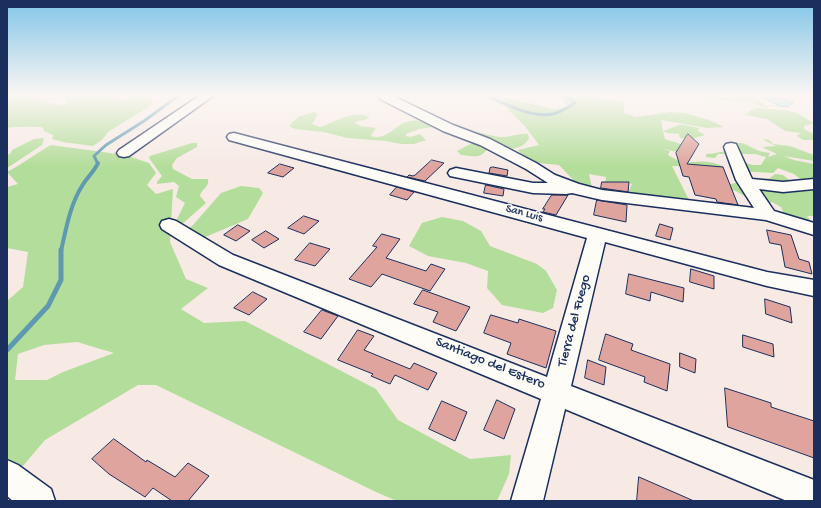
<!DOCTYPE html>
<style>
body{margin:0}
#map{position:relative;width:821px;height:508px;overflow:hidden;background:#f7eae5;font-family:"Gochi Hand",sans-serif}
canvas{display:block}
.frame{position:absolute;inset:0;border:8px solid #1b2f5e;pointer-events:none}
</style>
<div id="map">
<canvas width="821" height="508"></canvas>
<div class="frame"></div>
</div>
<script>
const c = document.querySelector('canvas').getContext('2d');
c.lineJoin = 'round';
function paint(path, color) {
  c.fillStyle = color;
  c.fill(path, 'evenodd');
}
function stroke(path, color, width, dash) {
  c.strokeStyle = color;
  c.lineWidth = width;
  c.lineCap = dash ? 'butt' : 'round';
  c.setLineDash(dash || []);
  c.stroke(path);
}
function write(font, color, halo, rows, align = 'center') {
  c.font = font + ' "Gochi Hand",sans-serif';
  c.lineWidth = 3.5;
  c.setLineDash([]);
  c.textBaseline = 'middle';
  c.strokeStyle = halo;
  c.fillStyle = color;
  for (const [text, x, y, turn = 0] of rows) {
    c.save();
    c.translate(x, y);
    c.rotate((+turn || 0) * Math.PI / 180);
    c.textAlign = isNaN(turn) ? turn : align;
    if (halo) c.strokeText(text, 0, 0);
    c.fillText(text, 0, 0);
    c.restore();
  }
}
const green = new Path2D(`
 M7 96H36L35 99H47L46 102 57 105 67 104 64 100 65 97 68 96H110L119 99H126L131 96H152L153 104 108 132 102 140 93 146 63 142 52 139 53 135 44 131 43 128C39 126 13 127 7 128Z
 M561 96H589L624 102V113L636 117 671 112 685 113 709 120 724 127 707 128 661 120 663 131C669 129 673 127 679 125 685 124 693 127 699 128L698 131 705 135 691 139 680 138 679 134 667 133 663 131 665 139 693 148V156L661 148 670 151 668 155 684 164C696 160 713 161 724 167L672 166 689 200 628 193 632 184 624 181 617 192 604 190 606 177 589 174 592 188 580 187 559 165 528 162 518 150 539 145 525 126 508 110 503 97 554 109 568 107Z
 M699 96H755L769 109 750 102 729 101Z
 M755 108 785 110 797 113 814 123 804 126V129L814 134V140H803L797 136 801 133 785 131 767 119 745 115Z
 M313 112 317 113 318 114 312 124 320 127C336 122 353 109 370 117L365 120 357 121 355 123 361 126 376 128 371 135 373 137C397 139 399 107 435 127L419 129 406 134V136L410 137 420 134 426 140 414 144H401L386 141 348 138 323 132 296 129 290 127V125L298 117Z
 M475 132C483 133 491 136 500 137 509 138 518 133 528 134L529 138C523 152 500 150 487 149 482 159 471 156 461 155L457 151 474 142 468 134Z
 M44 138 42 145 7 168V155L10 154 12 150 34 139Z
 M762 139 769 140 773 144 790 146 814 155V161L784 156 794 160 814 164V187L789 189 814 190V216H807L812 222 804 227 784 214 781 207 772 202 763 205 749 199 736 191 726 188 716 182 730 184 753 180 770 178 775 174 783 175 789 180H801L794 174 778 168 773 173 737 171 726 158 753 165H761L766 157 755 154H718L715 158 706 157V154C716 154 725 150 735 151L730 145C745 140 745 145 757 150 761 152 766 152 770 153L768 157 777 154 762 147 776 146Z
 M192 143H197V147L177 158 172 165 173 169 192 179H208C210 187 201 189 200 196L206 203 181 225 175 223 185 203 176 197 179 186 174 182 157 184V182L162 176 149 158 150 156Z
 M51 145 125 155 149 163 156 173 147 185 156 194 173 189 170 242 186 279 208 288 181 309 204 323 245 321 376 389 398 420 470 459 511 455 509 474 497 501H397L376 492 156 385H138L45 440 22 467 28 487 7 499V301L23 287 28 252 7 248V187L18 184 7 172C23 164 36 153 51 145ZM77 342 114 353 63 372 47 380H15L18 354 44 345Z
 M241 186 259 188 263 193 248 219 203 238H176L193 225 221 193Z
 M442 217 463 221 481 231 490 246 537 264 546 271 557 290 553 308 543 313 502 305 487 288 488 271 466 263 428 256 409 246 422 223Z`);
const water = new Path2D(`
 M766 96 785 99 793 103 788 107 779 106 763 97Z`);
const streamFar2 = new Path2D(`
 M487 96C506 104 531 118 553 114 561 112 568 107 575 103L567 96
 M98 164 94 156 106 145 144 121 178 96`);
const streamFar1 = new Path2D(`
 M61 251C66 229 70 205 82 186 87 177 94 172 98 163`);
const stream = new Path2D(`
 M7 350 48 306 61 280V250`);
const building = new Path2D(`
 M688 134 699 144 687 164 723 167 738 205 717 202 716 199 695 195 689 177 683 176 676 153Z
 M432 160 444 163 425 181 407 177 409 175 413 176 415 175Z
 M280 164 294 168 283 177 268 173Z
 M493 167 508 170 507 176 489 173 490 168Z
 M602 182H629L628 192 601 188Z
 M486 185 504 189 503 196 484 193Z
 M397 187 414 192 407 200 390 195Z
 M552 195H568L556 215 543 212 545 209H543Z
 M597 200 627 205 626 222 594 215Z
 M304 216 319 221 304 234 288 228Z
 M660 224 673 228 670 240 656 236Z
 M238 225 250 231 236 241 224 235Z
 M767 230 791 235 799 259 809 262 812 274 785 267 781 245 770 243Z
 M266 231 279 239 264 248 252 240Z
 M382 234 400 239 386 258 426 271 431 264 445 269 430 291 382 274 371 287 349 279 377 247 373 246Z
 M310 243 330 249 315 266 295 260Z
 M691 269 714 276V289L690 282Z
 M629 274 684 288 683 302 651 292 650 301 626 294Z
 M423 290 470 307 456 331 433 322 438 312 414 304Z
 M253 292 267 299 249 315 234 308Z
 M765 299 790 307 792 323 766 314Z
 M322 310 338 316 321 339 304 332Z
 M491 315 518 323 519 319 556 331 546 368 507 354 511 343 484 333Z
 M358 330 374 336 364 350 410 369 414 363 437 373 428 390 395 375 390 384 371 376 373 374 338 360Z
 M606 334 633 344 631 350 670 364 667 391 644 382 645 377 599 360Z
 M743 335 773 344 774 357 743 347Z
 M680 353 696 359 695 373 680 367Z
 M588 360 606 367 604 385 585 378Z
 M725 388 771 403V407L814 421V458L728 427Z
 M497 400 515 409 504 439 484 430Z
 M442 401 467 412 455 441 429 429Z
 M114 439 146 462 147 460 175 477 188 463 209 476 188 501H172L153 488 145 497 109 474 92 459Z
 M639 477 694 501H637Z`);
const minor = new Path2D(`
 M199 96H213L129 156 124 157 119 156 117 153 119 150Z
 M378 96H393L453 125 490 139 536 163 555 175 579 184 602 190 754 208 736 180 724 147 726 144 731 143 736 144 752 179 783 182 814 179V189L783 192 759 189 774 211 814 223V235L766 220 602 200 572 193 566 194 533 193 450 176 448 173 450 170 456 168 533 183H548L526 169 480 145 443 131 380 99Z
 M234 133 767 272 814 280V296L767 286 605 242 571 386 814 480V501H787L565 409 543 501H511L541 399 219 265 162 229 160 225 162 221 169 219 176 221 233 255 547 377 587 238 229 140 227 137 229 134Z
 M7 460 18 465 51 489 55 501H13L7 496Z`);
const streetNames = [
 ["San Luis",524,214,15]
];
const nearStreetnames = [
 ["Tierra del Fuego",575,321,-75],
 ["Santiago del Estero",490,364,22]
];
paint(green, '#b3dd9a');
paint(water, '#8ddee9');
stroke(water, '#5f98b1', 1);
stroke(streamFar2, '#5f98b1', 3);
stroke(streamFar1, '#5f98b1', 4);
stroke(stream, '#5f98b1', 5);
paint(building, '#dea49d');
stroke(building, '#1b2f5e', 1);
stroke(minor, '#1b2f5e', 3);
paint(minor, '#fdfcf7');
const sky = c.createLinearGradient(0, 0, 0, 167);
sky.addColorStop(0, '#83c5e8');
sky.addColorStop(0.57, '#fbf6f3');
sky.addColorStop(1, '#fbf6f300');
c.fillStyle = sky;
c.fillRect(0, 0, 821, 167);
write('12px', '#1b2f5e', '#fdfcf7', streetNames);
write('14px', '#1b2f5e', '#fdfcf7', nearStreetnames);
</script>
